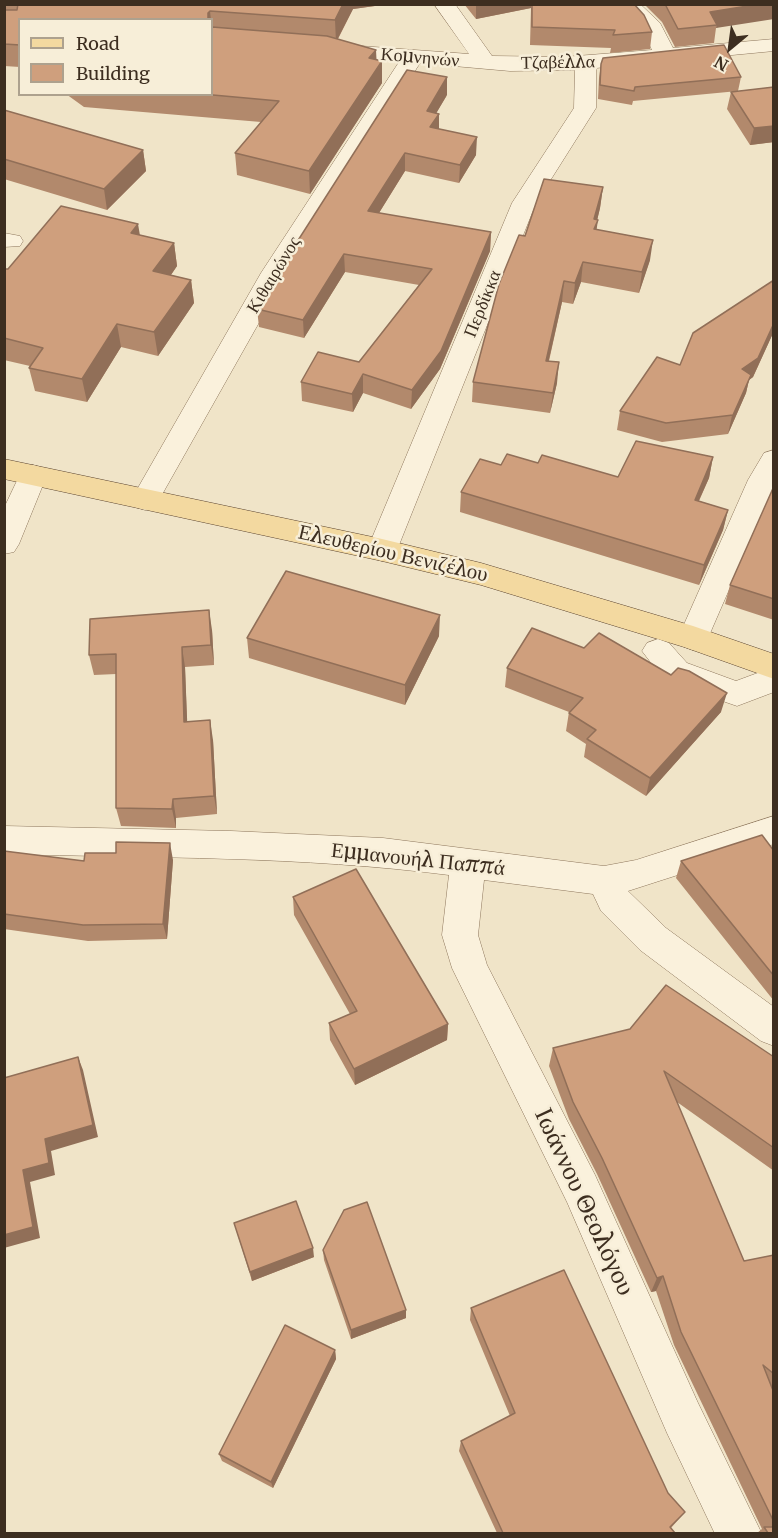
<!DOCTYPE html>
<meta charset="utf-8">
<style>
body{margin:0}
#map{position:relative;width:778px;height:1538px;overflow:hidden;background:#f0e4c8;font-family:Merriweather,serif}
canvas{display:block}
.frame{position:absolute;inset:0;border:6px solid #3d2e20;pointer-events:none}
.legend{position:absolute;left:18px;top:18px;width:195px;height:78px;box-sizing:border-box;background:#f7eed8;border:2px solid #ada18e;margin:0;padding:8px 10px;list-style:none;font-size:18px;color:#3d2e20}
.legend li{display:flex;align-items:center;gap:12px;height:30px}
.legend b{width:30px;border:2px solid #ada18e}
.north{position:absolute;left:700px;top:18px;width:60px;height:60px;-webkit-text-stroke:4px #f7eed8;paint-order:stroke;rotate:209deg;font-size:16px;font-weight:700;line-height:24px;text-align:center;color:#3d2e20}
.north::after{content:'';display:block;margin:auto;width:21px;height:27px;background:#3d2e20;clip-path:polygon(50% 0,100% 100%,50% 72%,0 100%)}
</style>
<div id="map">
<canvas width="778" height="1538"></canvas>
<div class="frame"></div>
<ul class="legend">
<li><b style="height:8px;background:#f3d9a0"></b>Road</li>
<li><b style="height:16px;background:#cf9f7d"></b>Building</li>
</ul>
<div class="north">N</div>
</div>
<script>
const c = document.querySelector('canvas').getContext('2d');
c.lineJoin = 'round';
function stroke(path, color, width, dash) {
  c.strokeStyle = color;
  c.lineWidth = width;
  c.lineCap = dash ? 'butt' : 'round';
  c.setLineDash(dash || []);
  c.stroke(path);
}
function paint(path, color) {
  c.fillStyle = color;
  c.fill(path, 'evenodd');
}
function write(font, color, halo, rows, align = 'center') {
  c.font = font + ' Merriweather,serif';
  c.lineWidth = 5;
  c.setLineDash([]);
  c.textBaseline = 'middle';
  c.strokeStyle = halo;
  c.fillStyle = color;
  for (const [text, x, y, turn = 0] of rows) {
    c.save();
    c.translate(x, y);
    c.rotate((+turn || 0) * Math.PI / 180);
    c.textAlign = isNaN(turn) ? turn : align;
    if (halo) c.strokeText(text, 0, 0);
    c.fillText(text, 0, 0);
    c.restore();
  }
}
const minor = new Path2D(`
 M434 4H455L492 56 564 57 652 50 643 31 618 4H640L660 23 673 48 774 39V51L596 68V108L536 203 397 550 392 558 382 561 372 558 367 550 512 203 574 108 575 70 510 71 420 63 287 273 155 507 145 510 135 507 131 500 261 273 399 62 333 56 325 55 322 50 325 45 333 44 469 54Z
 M4 233 20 236 23 241 20 246 4 247Z
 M774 450V486L708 638 704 646 693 650 682 646 678 638 748 480 764 453Z
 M33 465 43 468 47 475 19 544 14 552 4 554V508L23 468Z
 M658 639 669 643 687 663 736 681 763 671 774 674V692L737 706 665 681 642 651 647 643Z
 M774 816V844L628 891 666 928 774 1007V1046L761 1041 640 950 601 911 593 894 484 880 478 935 487 965 595 1175 698 1403 762 1534H715L667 1433 567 1202 452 968 442 935 449 875C302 856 153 858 4 854V826L231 831 383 838 604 866 636 860Z`);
const major = new Path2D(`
 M4 459 382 539 481 563 693 626 774 654V679L684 647 481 585 382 561 4 479Z`);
const wall = new Path2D(`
 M4 4H382V5L353 9 338 39 377 60 382 83 310 194 237 175 235 153 261 122 84 107 66 94H212V20H20V67L4 66Z
 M464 4H634L652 32 650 49 610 53 611 48 530 45 531 8 476 19Z
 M644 4H774L716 28 714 43 675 47 662 22Z
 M601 64 741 77 738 91 774 87V142L750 145 727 109 731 92 738 91 633 101 632 105 598 99 599 78Z
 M447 95 436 113 439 114V129L476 155 459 183 405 171 379 213 491 232 490 251 440 369 411 409 363 393 353 412 302 401 301 382 359 362 419 285 345 272 304 338 259 327 257 309Z
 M4 110 143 150 146 171 107 210 4 179Z
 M603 187 600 208 597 220 596 230 650 260 639 293 581 282 573 304 562 302 549 361 557 383 550 413 472 402 473 382 525 236Z
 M140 235 174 243 177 266 171 275 191 280 194 303 158 356 121 347 87 402 35 391 29 368 30 366 4 360V269H8Z
 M774 280V331L753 377 749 380 746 393 728 434 662 442 617 430 620 411 680 365Z
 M713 457 709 478 699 501 728 510 723 530 699 585 460 512 461 492 501 465 538 463 618 477Z
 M774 486V620L725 604 730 585Z
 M212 630 214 665 185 667 187 722 213 740 217 814 176 818V828L121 826 116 808V674L94 675 89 655Z
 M439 636 405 705 249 658 247 638Z
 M507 668 721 712 646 796 584 757 586 744 566 731 569 712 505 687Z
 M4 851 84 861 173 860 167 939 88 941 4 929Z
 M774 851V1001L676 878 681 861Z
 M293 897 448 1024 447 1040 355 1085 330 1040 329 1023 350 1014 294 915Z
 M553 1048 774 1057V1171L677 1102 744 1261 774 1255V1533H757L762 1529 674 1345 656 1291 651 1292 597 1174 569 1119 549 1066Z
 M234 1223 314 1257 252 1281Z
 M323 1250 406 1318 351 1339 324 1260Z
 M471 1308 668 1493 685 1512 671 1528 675 1533H497L459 1451 461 1441 510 1416 470 1320Z
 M335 1350 336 1359 273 1488 222 1461 219 1454Z`);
const shadedWall = new Path2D(`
 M343 4H382V5L353 9 336 42 335 20Z
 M476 4H531V8L476 19Z
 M760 4H774V19L716 28 717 25 710 12Z
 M210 11 211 20H208V13Z
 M376 50 377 69 382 61V83L310 194 309 171 369 58Z
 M447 77V95L427 129V111Z
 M439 114V132L430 127Z
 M774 126V142L750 145 754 128Z
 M477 137 476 155 459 183 460 165Z
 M143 150 146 171 107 210 104 189Z
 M405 153V171L369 229 368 211Z
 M603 187 600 208 596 225 598 220 595 240 594 219Z
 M138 224 142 247 131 233Z
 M491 232 490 251 440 369 411 409 412 390Z
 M653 240 650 260 639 293 642 272Z
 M174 243 177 266 157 295 153 271Z
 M344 254 345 272 304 338 303 320Z
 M583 262 581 282 573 304 575 283Z
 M191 280 194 303 158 356 154 332Z
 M564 281 562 302 544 381 546 361Z
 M774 323V331L753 377 749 380 746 393 728 434 742 369Z
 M117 324 121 347 87 402 82 379Z
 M559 362 557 383 550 413 553 393Z
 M363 374V393L353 412 352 394Z
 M713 457 709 478 690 520 695 500Z
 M728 510 723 530 699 585 704 565Z
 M209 610 212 630 214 665 211 645Z
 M440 615 439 636 405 705V685Z
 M182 647 185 667 188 742 184 722Z
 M727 693 721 712 646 796 650 778Z
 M210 720 213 740 217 814 214 796Z
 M173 799 176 818V828L172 809Z
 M170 843 173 860 167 939 163 924Z
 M448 1024 447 1040 355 1085 354 1069Z
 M78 1057 83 1070 98 1137 51 1151 55 1175 30 1182 40 1238 4 1248V1235L23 1170 45 1139Z
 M313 1248 314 1257 252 1281 250 1272Z
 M663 1276 656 1291 651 1292 657 1278Z
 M406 1310V1318L351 1339V1330Z
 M335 1350 336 1359 273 1488 271 1482Z`);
const building = new Path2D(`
 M18 4H343L335 20 210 11 208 13V20H20V45L4 44V10H17Z
 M532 4H634L644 15 652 32 613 35 615 30 532 27Z
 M665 4H760L710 12 717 25 678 29Z
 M212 27 327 36 376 50 369 58 382 61 309 171 235 153 279 101 202 94H212Z
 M724 45 741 77 635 87 634 91 600 85 601 64 603 58Z
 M407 70 447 77 427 111 439 114 430 127 477 137 460 165 405 153 368 211 491 232 441 351 412 390 363 374 352 394 301 382 318 352 359 362 432 269 344 254 303 320 257 309 288 256Z
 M774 87V126L754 128 731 92Z
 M4 110 143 150 104 189 4 159Z
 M544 179 603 187 594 219 598 220 594 229 653 240 642 272 583 262 575 283 564 281 546 361 559 362 553 393 473 382 499 284 519 235 525 236Z
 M61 206 138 224 131 233 174 243 153 271 191 280 154 332 117 324 82 379 29 368 43 348 4 338V269H8Z
 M774 280V323L758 358 742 369 751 375 733 415 666 423 620 411 657 357 680 365 693 333Z
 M636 441 713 457 695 500 728 510 704 565 461 492 480 459 501 465 507 454 538 463 542 455 618 477Z
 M774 486V599L730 585Z
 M286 571 440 615 405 685 247 638Z
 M209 610 211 645 182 647 184 722 210 720 214 796 173 799 172 809 116 808V654L89 655 90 619Z
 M532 628 584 648 599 633 671 675 678 668 689 671 727 693 650 778 587 739 596 730 569 713 583 698 507 668Z
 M762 835 774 851V976L681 861Z
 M116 842 170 843 163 924 83 925 4 914V851L84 861 85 853H116Z
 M356 869 448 1024 354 1069 329 1023 357 1011 293 897Z
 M666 985 774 1057V1148L664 1071 744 1261 774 1255V1374L763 1365 774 1393V1522L681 1332 663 1276 657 1278 602 1158 573 1102 553 1048 630 1029Z
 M78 1057 93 1125 45 1139 49 1163 23 1170 33 1227 4 1235V1078Z
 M296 1201 313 1248 250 1272 234 1223Z
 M367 1202 406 1310 351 1330 323 1250 344 1210Z
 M564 1270 668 1493 685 1512 670 1527 675 1533H503L461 1441 515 1413 471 1308Z
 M285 1325 335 1350 271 1482 219 1454Z
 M774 1525V1533H768L764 1527H772Z`);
const farStreetnames = [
 ["Κομνηνών",420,58,5],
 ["Τζαβέλλα",558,63,-1],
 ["Κιθαιρώνος",274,275,-59],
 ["Περδίκκα",483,304,-68]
];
const streetNames = [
 ["Ελευθερίου Βενιζέλου",393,554,13],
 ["Εμμανουήλ Παππά",418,860,6]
];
const nearStreetnames = [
 ["Ιωάννου Θεολόγου",584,1202,65]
];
stroke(minor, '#8d765c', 1);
stroke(major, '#5b4430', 1);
paint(minor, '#faf1dc');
paint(major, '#f3d9a0');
paint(wall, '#b2896c');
paint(shadedWall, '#916f58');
paint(building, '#cf9f7d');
stroke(building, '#916f58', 1.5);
write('18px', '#3d2e20', '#f7eed8', farStreetnames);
write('21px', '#3d2e20', '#f7eed8', streetNames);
write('26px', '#3d2e20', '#f7eed8', nearStreetnames);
</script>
